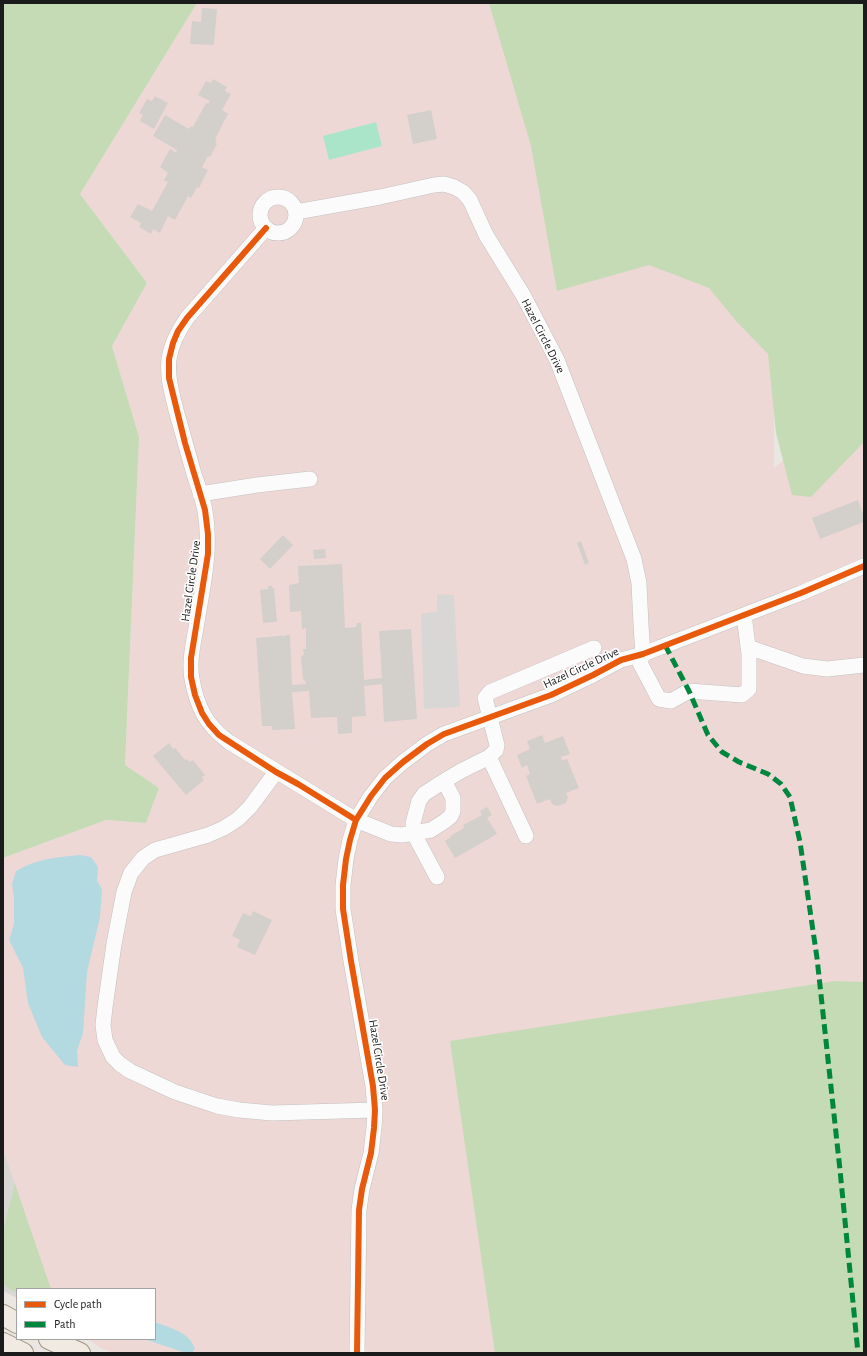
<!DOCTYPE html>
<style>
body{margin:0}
#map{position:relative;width:867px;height:1356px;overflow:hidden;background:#eae7e2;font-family:"Alegreya Sans",sans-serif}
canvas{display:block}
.frame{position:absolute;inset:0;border:4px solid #1b1b1b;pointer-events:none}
.legend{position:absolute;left:16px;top:1288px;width:140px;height:52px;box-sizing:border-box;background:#fff;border:1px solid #a4a4a4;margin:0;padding:5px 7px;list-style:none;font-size:12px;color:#1b1b1b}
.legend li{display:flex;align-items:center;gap:8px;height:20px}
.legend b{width:20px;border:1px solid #a4a4a4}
</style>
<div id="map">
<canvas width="867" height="1356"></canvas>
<div class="frame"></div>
<ul class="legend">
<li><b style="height:5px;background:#e8590c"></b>Cycle path</li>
<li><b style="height:5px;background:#00873e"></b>Path</li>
</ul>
</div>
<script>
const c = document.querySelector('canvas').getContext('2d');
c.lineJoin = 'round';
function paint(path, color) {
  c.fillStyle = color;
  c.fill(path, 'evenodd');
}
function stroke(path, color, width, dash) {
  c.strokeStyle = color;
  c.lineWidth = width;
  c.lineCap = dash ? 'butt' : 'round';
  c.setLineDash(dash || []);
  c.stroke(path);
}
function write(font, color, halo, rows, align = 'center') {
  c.font = font + ' "Alegreya Sans",sans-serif';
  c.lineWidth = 3.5;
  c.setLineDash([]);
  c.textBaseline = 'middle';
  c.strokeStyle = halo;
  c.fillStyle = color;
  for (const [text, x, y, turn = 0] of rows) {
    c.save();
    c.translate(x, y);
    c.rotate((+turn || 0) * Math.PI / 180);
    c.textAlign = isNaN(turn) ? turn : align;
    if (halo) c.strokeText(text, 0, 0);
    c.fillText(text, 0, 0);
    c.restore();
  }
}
const residential = new Path2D(`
 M3 1148 51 1289H17V1298L3 1291Z`);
const commercial = new Path2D(`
 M197 3H569L774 337V468L852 403 864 398V1353H115L102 1349 88 1339H155V1289H51L3 1149V858L106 820 146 823 159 788 125 766 139 437 112 346 147 283 80 194Z`);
const forest = new Path2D(`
 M3 3H197L80 194 147 283 112 346 139 437 125 765 159 788 146 823 106 820 3 858Z
 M489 3H864V442L811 497 792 495 776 433 768 354 737 322 709 288 649 265 557 291 531 146Z
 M835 981 864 982V1353H495L450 1041Z
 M15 1183 16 1187 51 1289H17V1293L3 1285V1232Z`);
const pitch = new Path2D(`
 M376 122 382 146 329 160 323 136Z`);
const parking = new Path2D(`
 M437 594 454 595 460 707 424 709 421 614 437 611Z`);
const water = new Path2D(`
 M80 855 91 857 98 867 97 881 102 889 100 917 87 972 83 1033 77 1051 78 1067 65 1065 42 1037 28 1003 23 968 9 940 14 924V898L12 884 16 871C36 859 57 857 80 855Z
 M155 1322C170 1328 190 1332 195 1349L192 1352H183L144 1339H155Z`);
const building = new Path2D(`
 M202 8 217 9 214 45 190 44 192 21 201 22Z
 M213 79 227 87 225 91 231 94 222 110 228 114 215 139 217 140 215 142 217 144 210 157 208 156 202 167 208 170 199 188 197 187 191 198 188 196 175 220 168 216 160 233 153 229 151 234 139 227 141 223 130 217 138 204 152 211 168 182 164 180 168 173 160 167 170 149 176 153 177 150 153 136 165 115 189 129 191 126 193 127 206 103 208 104 210 101 198 95 206 81 211 83Z
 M155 96 168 103 154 129 140 121 143 115 139 113 147 99 152 101Z
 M431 110 437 139 413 144 407 115Z
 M858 500 864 517V522L820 539 812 518Z
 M283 535 293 545 270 569 260 559Z
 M581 541 589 563 585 565 577 543Z
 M325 549 326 558 314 559 313 550Z
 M342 564 345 628 356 627 357 623H361L364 680 382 678 379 631 411 629 417 719 384 722 382 684 364 686 366 716 352 717V733L338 734 337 717 311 718 309 691 292 692 295 729 272 730V726H262L256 638 290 635 292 685 306 684V682L303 679 301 657 304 654 303 649H306V628L302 629 301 611 290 612 289 585 299 583 298 566Z
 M268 586H272V588H274L277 622 263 623 260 590 268 589Z
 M542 735 545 743 563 736 570 754 561 757 562 760 567 759 579 788 566 793 568 797 566 803 557 806 552 804 550 799 537 804 526 776 530 774 527 765 522 768 517 755 530 749 527 741Z
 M169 743 173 749 175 748 185 760 187 759 190 762 193 760 205 775 202 777 204 780 186 795 153 756Z
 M487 807 492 815 487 818 497 834 455 858 445 841 451 837 450 836 464 828 463 825 482 815 480 811Z
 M253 911 272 920 255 955 237 947 240 940 232 936 243 913 251 916Z`);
const path = new Path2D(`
 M344 561V557L356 556
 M394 630 395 624 421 622
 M283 636 286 628 284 569 288 564 347 561 353 616
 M377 691 378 735
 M280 730 284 741 398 733 405 723 422 724 421 716 434 714
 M304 740 298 748 317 763`);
const minor = new Path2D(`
 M260 215a18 18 0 1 1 36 0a18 18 0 1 1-36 0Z
 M296 212 380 197 434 185 444 184 454 187 463 192 470 200 486 235 523 295 557 360 634 559 639 583 641 625 643 654 640 663 659 699 671 701 689 691 742 695 749 689V654L744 615
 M266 228 187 318C178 331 171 344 169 359 167 377 172 393 176 410 182 431 188 453 194 474 198 486 203 499 205 511 212 551 202 589 196 628 193 645 189 662 192 679 197 707 206 725 229 742L356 820 391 834 402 835 431 830 445 821 451 816 453 811V798L444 781 424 794 419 801 413 823 414 834 437 877
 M200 494 257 485 310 479
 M748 647 803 666 827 669 864 665
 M489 757 526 836
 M276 772 250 807 238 819 224 828 208 835 155 850 143 858 131 873 124 892 114 944 105 1007 103 1025 105 1040 113 1057 120 1064 130 1071 175 1092 217 1106 239 1110 272 1113 375 1110
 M444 781 461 771 489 757 496 750 497 745 485 698 490 692 594 648
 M357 1353 359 1210 362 1189 371 1153 374 1128 375 1110 373 1086 351 961 343 909V885L346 859 350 840 356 820 371 796 385 778 403 762 427 744 444 734 551 695 593 675 621 660 643 654 801 593 864 566`);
const major = new Path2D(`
 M3 1315 17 1323
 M49 1339 80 1353
 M3 1343 23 1353`);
const quiet = new Path2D(`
 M665 645 689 691 708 735 722 752 739 762 768 774 781 784 790 797 800 842 817 958 840 1170 858 1353`);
const cycleway = new Path2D(`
 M266 228 187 318 178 331 173 343 169 359V378L185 443 205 510 208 534V554L191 658V677L195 695 202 713 209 724 219 735 276 772 298 784 356 820
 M357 1353 359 1210 362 1189 371 1153 374 1128 375 1110 373 1086 351 961 343 909V885L346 859 350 840 356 820 371 796 385 778 403 762 427 744 444 734 551 695 593 675 621 660 643 654 801 593 864 566`);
const streetNames = [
 ["Hazel Circle Drive",543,336,63],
 ["Hazel Circle Drive",191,581,-82],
 ["Hazel Circle Drive",581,668,-25],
 ["Hazel Circle Drive",379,1060,81]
];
paint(residential, '#d9d7d4');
paint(commercial, '#eed8d6');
paint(forest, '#c4dbb5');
paint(pitch, '#aae5ca');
paint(parking, '#d8d7d5');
paint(water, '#b3d9e1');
paint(building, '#d3cfcb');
stroke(minor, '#c2c1bf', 16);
stroke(major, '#a09480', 22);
stroke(path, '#ead8d6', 2.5, [2, 2]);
stroke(minor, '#fcfbfb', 15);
stroke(major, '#f0eae2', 20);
stroke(quiet, '#00873e', 5, [10, 5]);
stroke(cycleway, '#e8590c', 6);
write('12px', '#1b1b1b', '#fff', streetNames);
</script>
